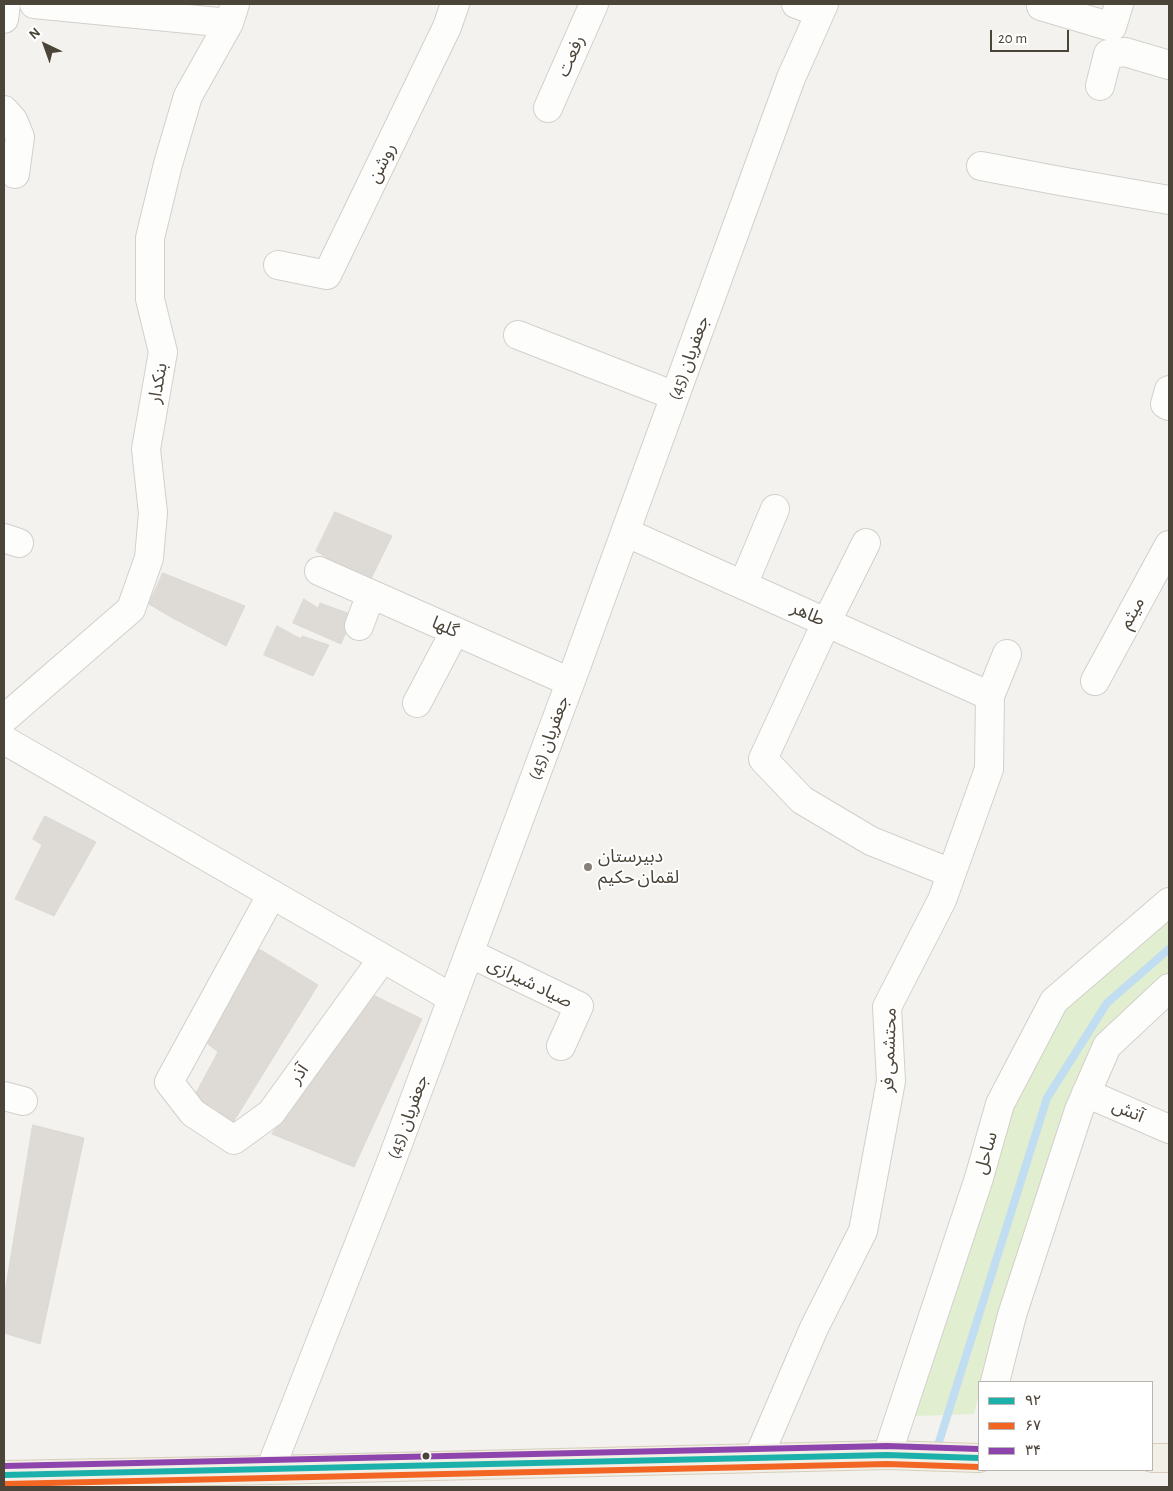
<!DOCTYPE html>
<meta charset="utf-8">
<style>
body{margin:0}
#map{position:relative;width:1173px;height:1491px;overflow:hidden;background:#f4f2ee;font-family:"Alegreya Sans",sans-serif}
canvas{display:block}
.frame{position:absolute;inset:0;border:5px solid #4b4439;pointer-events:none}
.legend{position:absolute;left:978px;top:1381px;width:175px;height:90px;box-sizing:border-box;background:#fff;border:1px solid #b7b4b0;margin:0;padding:6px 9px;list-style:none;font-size:15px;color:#4b4439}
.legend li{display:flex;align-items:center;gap:10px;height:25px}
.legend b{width:25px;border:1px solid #b7b4b0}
.north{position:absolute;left:20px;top:20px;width:50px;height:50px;-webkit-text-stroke:4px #fff;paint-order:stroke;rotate:318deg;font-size:14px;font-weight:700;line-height:20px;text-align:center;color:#4b4439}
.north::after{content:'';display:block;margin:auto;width:18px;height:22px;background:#4b4439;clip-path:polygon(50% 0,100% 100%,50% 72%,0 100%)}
.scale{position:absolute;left:990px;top:30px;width:79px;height:22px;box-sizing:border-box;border:2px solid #4b4439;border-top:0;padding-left:6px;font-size:15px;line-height:18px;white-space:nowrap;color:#4b4439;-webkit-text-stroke:4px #fff;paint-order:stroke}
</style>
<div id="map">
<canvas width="1173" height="1491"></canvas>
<div class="frame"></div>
<ul class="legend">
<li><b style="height:6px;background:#1bb0aa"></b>۹۲</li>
<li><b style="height:6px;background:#f26522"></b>۶۷</li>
<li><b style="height:6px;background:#8e44ad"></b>۳۴</li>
</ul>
<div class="north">N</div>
<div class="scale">20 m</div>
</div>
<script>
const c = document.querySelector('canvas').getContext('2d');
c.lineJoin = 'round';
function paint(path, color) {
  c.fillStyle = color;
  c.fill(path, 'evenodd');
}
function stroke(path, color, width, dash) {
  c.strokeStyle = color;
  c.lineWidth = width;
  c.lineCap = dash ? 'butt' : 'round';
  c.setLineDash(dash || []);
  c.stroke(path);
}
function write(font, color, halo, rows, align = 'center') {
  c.font = font + ' "Alegreya Sans","Noto Sans Arabic",sans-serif';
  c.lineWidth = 4;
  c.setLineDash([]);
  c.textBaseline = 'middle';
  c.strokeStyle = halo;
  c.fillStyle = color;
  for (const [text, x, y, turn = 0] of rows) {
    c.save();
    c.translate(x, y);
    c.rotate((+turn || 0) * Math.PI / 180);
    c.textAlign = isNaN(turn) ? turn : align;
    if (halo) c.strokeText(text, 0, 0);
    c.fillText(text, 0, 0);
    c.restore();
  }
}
const green = new Path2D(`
 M1169 917V973L1111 1027 1093 1052 1061 1118 1013 1273 982 1382H979V1394L974 1414 915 1416 1011 1113 1064 1009Z`);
const stream = new Path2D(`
 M939 1442 1047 1098 1107 1003 1169 949`);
const building = new Path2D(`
 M335 512 392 536 367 587 332 572 336 563 316 551Z
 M163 573 245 606 226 646 169 616 149 604Z
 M304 599 318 608 320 603 353 615 341 644 293 623Z
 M277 626 301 639 302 636 329 645 313 676 264 655Z
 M45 816 96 842 54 916 15 899 42 845 33 839Z
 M261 950 318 985 229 1129 190 1104 218 1052 198 1036 245 951Z
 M371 994 422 1019 354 1167 272 1134Z
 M33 1125 84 1138 40 1344 4 1333V1298Z`);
const minor = new Path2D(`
 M34 4 229 23
 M796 4 820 13
 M1041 6 1112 27 1119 4
 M4 19 6 4
 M1100 86 1108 54 1125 52 1169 65
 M548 108 594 4
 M4 110 13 120 20 137 15 174
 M981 166 1060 181 1169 200
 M278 265 327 275 447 27 455 4
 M518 335 675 396
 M1169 390 1165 404 1169 406
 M625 532 990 696
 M4 538 19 543
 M866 543 826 623 763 759 802 800 871 841 951 873
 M319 571 570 682
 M743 585 775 509
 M359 626 371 594
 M1095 681 1169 545
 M417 703 455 631
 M4 719 131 609 149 558 153 513 146 449 163 352 150 299V238L168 164 188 96 229 23 235 4
 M4 740 452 998
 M272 894 169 1082 193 1113 234 1140 271 1113 383 958
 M469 953 579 1006 561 1046
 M1086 1093 1169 1129
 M4 1096 23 1101
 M995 1382 1012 1315 1079 1110 1107 1046 1169 988
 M887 1455 979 1178 1000 1104 1054 1001 1169 902
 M758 1458 814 1328 863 1231 891 1081 887 1007 942 900 989 769 990 696 1007 654
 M270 1470 390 1165 576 667 791 78 824 4`);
const major = new Path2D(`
 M1152 1458H1169
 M4 1475 270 1470 887 1455 979 1458`);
const bus1 = new Path2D(`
 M4 1475 887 1455 979 1458`);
const bus2 = new Path2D(`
 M4 1484 887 1464 979 1467`);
const bus3 = new Path2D(`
 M4 1466 887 1446 979 1449`);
const markers = [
 [588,867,5,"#868178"],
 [426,1456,4.5,"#4b4439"]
];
const streetNames = [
 ["رفعت",571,56,-66],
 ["روشن",382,163,-64],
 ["جعفریان (45)",689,358,-70],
 ["بنکدار",158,383,-80],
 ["میثم",1132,613,-61],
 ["طاهر",808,614,24],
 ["گلها",445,627,24],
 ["جعفریان (45)",549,738,-70],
 ["صیاد شیرازی",530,983,26],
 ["محتشمی فر",889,1050,-88],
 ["آذر",299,1074,-54],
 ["آتش",1128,1111,23],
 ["جعفریان (45)",408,1117,-70],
 ["ساحل",986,1153,-74]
];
const poiNames = [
 ["دبیرستان",598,857],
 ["لقمان حکیم",598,878]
];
paint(green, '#e1eecf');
stroke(stream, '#c0ddf1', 8);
paint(building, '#dedbd6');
stroke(building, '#dcd9d4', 1);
stroke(minor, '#d2d0cb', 30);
stroke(major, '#d6cebb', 30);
stroke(minor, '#fdfdfc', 28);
stroke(major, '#f2efe6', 28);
stroke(bus1, '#1bb0aa', 6);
stroke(bus2, '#f26522', 6);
stroke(bus3, '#8e44ad', 6);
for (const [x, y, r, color] of markers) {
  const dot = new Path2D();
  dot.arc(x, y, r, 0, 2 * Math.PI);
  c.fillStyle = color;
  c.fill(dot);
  stroke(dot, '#fff', 2);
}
write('18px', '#4b4439', '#fff', streetNames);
write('18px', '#4b4439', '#fff', poiNames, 'left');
</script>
